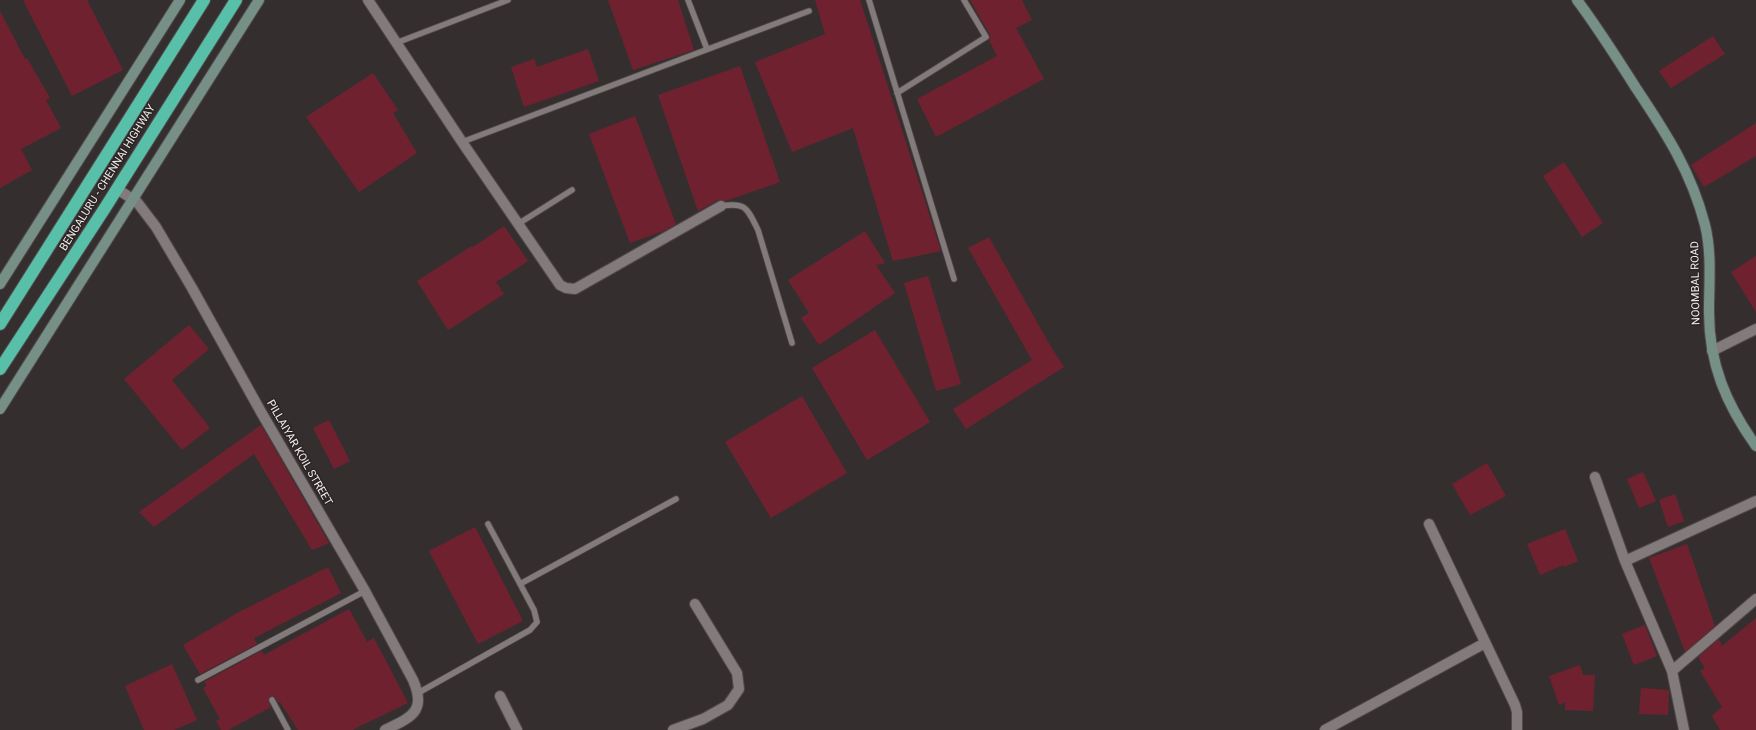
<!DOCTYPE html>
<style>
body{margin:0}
canvas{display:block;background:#352e2f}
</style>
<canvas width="1756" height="730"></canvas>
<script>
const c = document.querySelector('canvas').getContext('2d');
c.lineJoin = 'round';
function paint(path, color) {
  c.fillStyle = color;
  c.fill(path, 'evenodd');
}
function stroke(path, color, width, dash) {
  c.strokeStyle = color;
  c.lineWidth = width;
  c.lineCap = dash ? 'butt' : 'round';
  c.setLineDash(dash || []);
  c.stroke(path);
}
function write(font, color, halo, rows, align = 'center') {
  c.font = font + ' Roboto,sans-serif';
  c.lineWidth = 3;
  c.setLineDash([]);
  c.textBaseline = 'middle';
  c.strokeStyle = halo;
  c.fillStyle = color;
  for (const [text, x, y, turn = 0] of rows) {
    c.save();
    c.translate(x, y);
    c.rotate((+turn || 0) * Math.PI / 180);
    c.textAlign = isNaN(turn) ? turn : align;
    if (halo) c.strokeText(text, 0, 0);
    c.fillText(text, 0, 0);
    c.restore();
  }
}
const building = new Path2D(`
 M23 0H87L123 70 72 96Z
 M608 0H678L694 50 633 70Z
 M815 0H860L941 251 893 261 853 128 792 152 755 62 825 34Z
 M970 0H1022L1032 20 1016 28 1044 79 936 137 917 99 997 56 989 40 990 35Z
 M0 11 25 59 27 58 50 98 46 100 61 128 21 149 32 170 0 188Z
 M1713 36 1725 54 1671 88 1659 71Z
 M588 49 599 81 524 107 511 67 534 59 537 67Z
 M740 66 780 182 725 201 718 200 698 211 658 95Z
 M373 73 398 110 393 113 417 153 359 192 306 117Z
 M635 116 676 224 666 230 630 243 589 134Z
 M1756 123V156L1704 187 1691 165Z
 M1564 162 1603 223 1582 237 1543 176Z
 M504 226 528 261 496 282 504 294 448 330 417 281 472 246 473 247Z
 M865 231 885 263 876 265 895 293 819 345 801 318 809 313 788 280Z
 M989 237 1051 347 1064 367 966 429 953 409 1032 360 968 248Z
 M1756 256V312L1731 272Z
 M928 276 961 384 936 391 904 283Z
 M189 325 209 349 172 380 210 428 182 450 124 379Z
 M875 330 930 422 867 460 812 368Z
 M802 396 847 473 771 518 725 442Z
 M329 420 350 461 334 469 313 428Z
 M261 425 329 543 312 550 254 454 154 527 139 512Z
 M1487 463 1506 496 1470 515 1452 484Z
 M1643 472 1656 501 1639 508 1627 479Z
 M1675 494 1684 521 1668 527 1659 500Z
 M475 527 523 621 478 644 429 551Z
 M1565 529 1578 561 1564 567 1563 565 1540 575 1527 544Z
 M1687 544 1715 626 1685 652 1649 558Z
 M328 567 341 593 254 638 257 644 200 674 183 645 239 612Z
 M349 609 367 642 374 638 408 703 352 730H298L280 702 278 703 276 698 272 696 268 699 271 707 228 730H221L216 721 220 719 203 688 207 686 204 682 261 651 264 655Z
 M1756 618V730H1720L1712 716 1722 707 1700 671 1705 668 1698 657 1719 639 1722 646Z
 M1645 625 1657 656 1634 665 1622 634Z
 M172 664 197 720 174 730H144L125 686Z
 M1580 665 1583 675H1595L1593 711 1565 710V702L1559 705 1549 676Z
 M1641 688 1669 690 1668 715 1639 714Z`);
const lane = new Path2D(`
 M688 0 707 49
 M869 0 954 279
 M396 43 508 0
 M897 93 986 37 964 0
 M462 142 809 11
 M721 206C746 202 747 208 758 230L792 343
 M518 224 572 190
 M520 584 676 499
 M198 680 365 591
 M418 693 530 630 537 622 534 610 488 524
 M272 700 288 730`);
const street = new Path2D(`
 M368 0 462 142 560 285 566 288 575 289 721 206
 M117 189 137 202 156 227 192 288 261 412 365 591 413 680C427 712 411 717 385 730
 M1712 351 1756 329
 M1595 477 1625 561 1672 671 1684 730
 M1429 524 1515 705 1517 712V730
 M1625 561 1756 501
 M1672 671 1756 599
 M500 696 517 730
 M673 730 703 719 728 705 739 689 737 673 695 604
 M1325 730 1485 643`);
const secondary = new Path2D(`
 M1577 0C1598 28 1617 58 1636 88 1666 133 1691 171 1705 225 1712 253 1709 283 1709 312 1709 364 1726 404 1756 446
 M0 284 180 0
 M0 409 259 0`);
const highway = new Path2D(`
 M0 324 204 0
 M0 369 105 208 236 0`);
const streetNames = [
 ["BENGALURU - CHENNAI HIGHWAY",108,178,-58],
 ["NOOMBAL ROAD",1696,283,-91],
 ["PILLAIYAR KOIL STREET",299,453,60]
];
paint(building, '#70212f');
stroke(lane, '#504a4a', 7);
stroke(street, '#504a4a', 12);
stroke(secondary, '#504a4a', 12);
stroke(highway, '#504a4a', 14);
stroke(lane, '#837b7b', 5.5);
stroke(street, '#837b7b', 10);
stroke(secondary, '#769088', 10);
stroke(highway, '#58c0a8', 12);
write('11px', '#f1eded', '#2b2425', streetNames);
</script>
